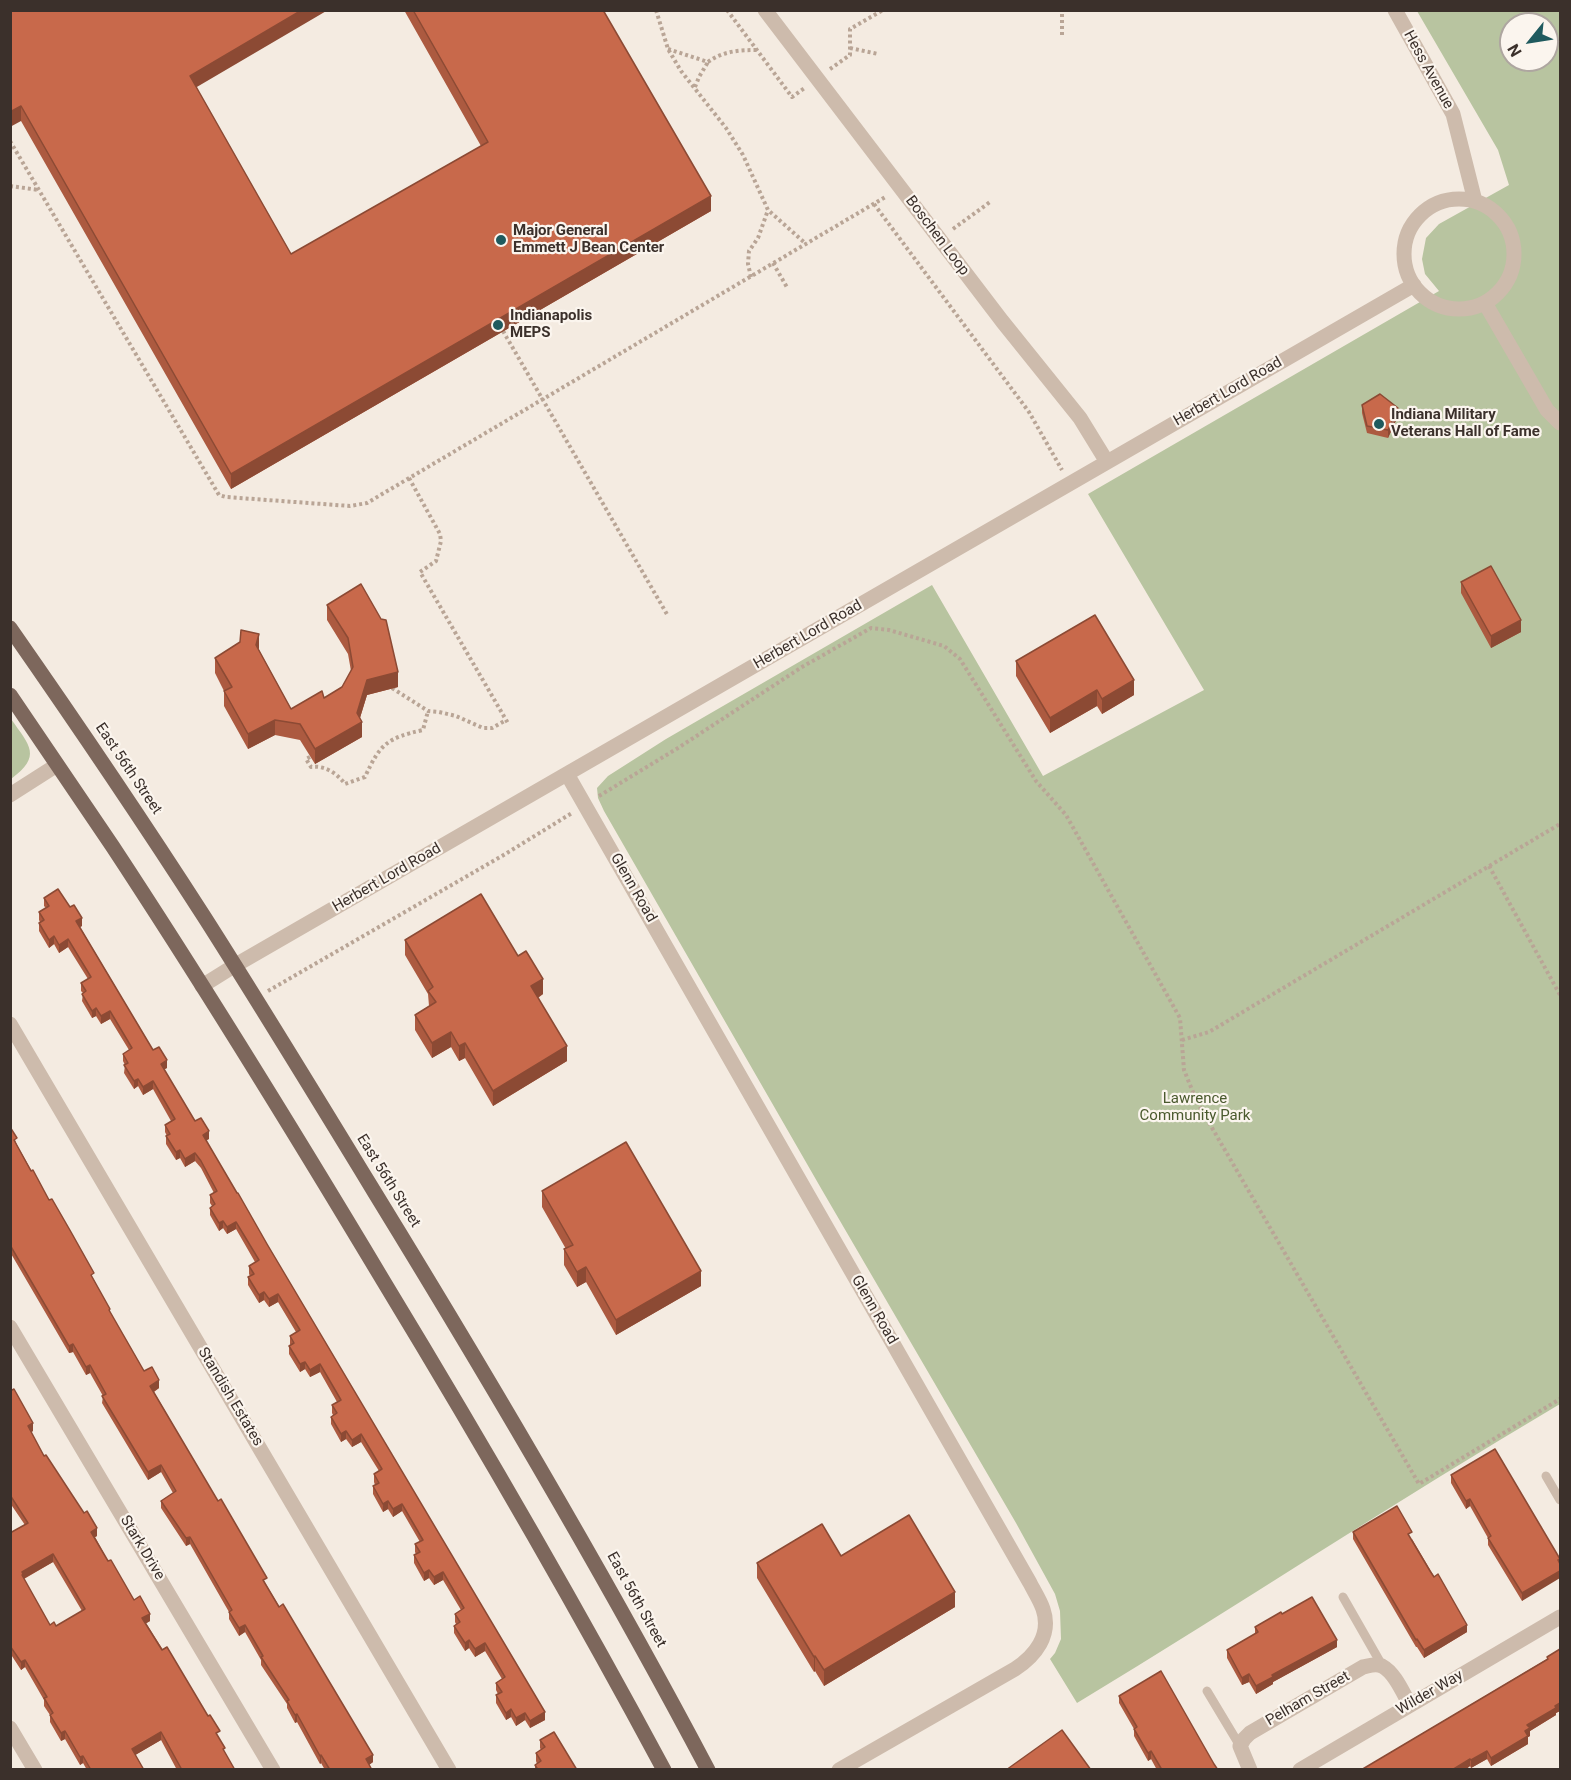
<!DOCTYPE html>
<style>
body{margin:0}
#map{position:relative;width:1571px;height:1780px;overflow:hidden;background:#f4ebe1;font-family:Roboto,sans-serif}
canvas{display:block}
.frame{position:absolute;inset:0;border:12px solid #3b302b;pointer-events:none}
.north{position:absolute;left:1499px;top:12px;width:60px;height:60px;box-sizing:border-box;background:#fbf5ee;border:2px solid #aea6a0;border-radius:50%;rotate:240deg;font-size:16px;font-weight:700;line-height:24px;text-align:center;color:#3b302b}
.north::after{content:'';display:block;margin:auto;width:21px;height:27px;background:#1f5a5e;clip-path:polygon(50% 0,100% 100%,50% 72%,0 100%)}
</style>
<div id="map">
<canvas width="1571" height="1780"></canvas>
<div class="frame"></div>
<div class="north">N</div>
</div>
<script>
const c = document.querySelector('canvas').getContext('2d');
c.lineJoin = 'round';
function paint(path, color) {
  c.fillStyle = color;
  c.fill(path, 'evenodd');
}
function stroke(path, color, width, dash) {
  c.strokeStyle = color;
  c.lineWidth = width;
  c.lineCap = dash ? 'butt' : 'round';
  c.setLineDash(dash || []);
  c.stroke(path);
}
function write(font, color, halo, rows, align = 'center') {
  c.font = font + ' Roboto,sans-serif';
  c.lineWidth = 4.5;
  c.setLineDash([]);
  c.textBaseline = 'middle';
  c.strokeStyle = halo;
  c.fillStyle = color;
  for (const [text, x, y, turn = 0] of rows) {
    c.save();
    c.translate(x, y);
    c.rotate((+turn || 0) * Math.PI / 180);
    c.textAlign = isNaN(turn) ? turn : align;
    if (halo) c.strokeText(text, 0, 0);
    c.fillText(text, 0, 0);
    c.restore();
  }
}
const green = new Path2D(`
 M1417 11H1560V1404C1397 1500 1239 1605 1077 1703L1050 1659 1055 1653 1061 1639 1060 1611 1055 1594 1016 1523 822 1190 604 811 598 798 597 788 608 776 666 739 932 585 1043 776 1204 690 1088 494 1439 291 1425 274 1422 259 1426 238 1439 224 1509 185 1498 150ZM1511 24H1547V60H1511Z
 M11 719C30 746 42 756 11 779Z`);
const path = new Path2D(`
 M656 10 668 49 681 71 726 128 743 155 768 210 806 244
 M727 10 792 97 806 87
 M1062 35V10
 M850 48 878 54
 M668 49 708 62C723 51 739 50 757 50
 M830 69 850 55V29L883 10
 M695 87 699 77 708 62
 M10 141 219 495 226 497 350 506 367 503 887 196
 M10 186 39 190
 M874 204 1029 412 1062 470
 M953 229 990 202
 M773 263 788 289
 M751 277 748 264 749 251 758 238 768 210
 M503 331 668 616
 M409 478 440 534 441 541 436 561 420 572 509 725
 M392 688 428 711 439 712 456 716 483 728H492L506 720
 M310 757 306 759 311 767C324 765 337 773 345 784L365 777C380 744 387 738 423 730L428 711
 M599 796 678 748 802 667 871 628 889 630 944 646 960 659 1036 781 1066 815 1180 1018 1184 1070 1197 1102 1419 1484 1560 1399
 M1489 866 1560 995
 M268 991 502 856 572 813
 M1182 1040 1209 1032 1560 824`);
const service = new Path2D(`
 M1546 1476 1560 1500
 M1343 1597 1383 1667
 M1207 1691 1240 1746`);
const minor = new Path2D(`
 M765 10 1002 321 1080 418 1107 462
 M1395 10 1453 114 1475 201
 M1404 254a55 55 0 1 1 110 0a55 55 0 1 1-110 0Z
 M1485 303 1547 410 1560 423
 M567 774 1030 1583C1034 1591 1040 1600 1043 1609 1052 1635 1035 1656 1015 1669L839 1770
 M10 795 57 765
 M202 986 234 966 1414 285
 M10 1024 449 1770
 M10 1327 273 1770
 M10 1728 35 1770
 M1250 1770 1240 1746 1244 1739 1250 1733 1363 1667C1369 1666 1375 1663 1382 1666 1395 1673 1403 1693 1410 1705
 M1300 1770 1560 1617`);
const primary = new Path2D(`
 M10 628C77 724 142 820 205 918 263 1009 319 1101 375 1193 491 1382 604 1573 708 1770
 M10 695C44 746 79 796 113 847 207 990 296 1135 384 1282 481 1442 575 1604 664 1770`);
const wall = new Path2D(`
 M10 10 196 88 291 254 481 146 404 10H603L711 211 231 489 21 121Z
 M1362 405 1398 416 1388 438 1367 433 1362 413Z
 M1461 582 1521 632 1491 648 1461 593Z
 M327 605 398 687 367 695 360 718 362 737 315 764 300 740 275 735 248 749 224 706V691L215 673V658L240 642 259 650 291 709 324 698 342 687 351 671 348 654 327 620Z
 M1016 661 1134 695 1102 714 1097 706 1050 733 1016 676Z
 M44 898 70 907 82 926 80 927 153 1050 167 1068 164 1069 195 1121 209 1139 206 1140 545 1720 530 1728 525 1720 516 1726 511 1717 506 1720 496 1703V1695L498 1694 496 1690V1683L502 1679 485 1651 475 1657 469 1648 465 1651 454 1633V1626L456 1624 455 1622V1614L461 1610 443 1580 434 1585 429 1578 424 1581 414 1563V1555L416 1554 415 1552V1544L420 1542 402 1511 393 1517 388 1509 383 1512 373 1494V1486L375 1485 374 1482V1474L379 1471 361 1442 352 1447 346 1439 341 1442 331 1424V1417L333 1415 332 1413V1405L337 1402 320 1372 310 1377 305 1369 300 1372 289 1354V1346L291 1345 290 1344V1336L296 1332 278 1302 269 1307 264 1300 259 1303 248 1285V1277L250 1276 249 1274V1266L255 1262 236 1229 227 1234 223 1228 219 1231 210 1215V1208L212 1206 210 1203V1195L214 1193 201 1168 195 1161 185 1167 180 1158 176 1160 166 1144V1136H167L165 1132V1125L171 1121 153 1089 143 1095 138 1086 134 1089 124 1073 125 1065 123 1061V1054L129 1050 110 1019 101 1024 96 1016 92 1018 82 1001 83 993 81 991V983L88 979 68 947 59 953 54 944 49 948 39 931V923L40 922 39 920V912L46 908 44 906Z
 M405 940 518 956 543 994 538 998 567 1061 493 1106 465 1058 459 1061 451 1047 432 1058 415 1030V1015L429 1006 428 994 405 955Z
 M10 1127 17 1145 94 1280 110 1312 144 1371 159 1388 154 1392 267 1586 373 1762 369 1765 372 1770H325L321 1763 320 1764 297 1722 295 1723 287 1708V1704L261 1665V1660L245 1632 239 1636 229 1619V1612L190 1544 186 1546 161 1508V1501L173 1493 161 1472 148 1480 102 1403 103 1396 90 1373 86 1375 73 1352 69 1353 10 1252Z
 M542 1191 701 1286 616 1335 586 1282 577 1287 564 1265V1249H566L542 1207Z
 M10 1388 33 1431 31 1432 44 1456 97 1536 95 1537 108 1561 134 1600 150 1621 146 1623 219 1738 225 1753 235 1770H177L161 1740 135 1755 144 1770H87L83 1763 80 1765 65 1739 61 1741 50 1722V1715L44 1706V1700L25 1667 21 1670 10 1653V1533L25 1525 10 1503ZM53 1562 82 1611 56 1626 50 1625 24 1579Z
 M1451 1475 1560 1559 1522 1601 1488 1545V1538L1470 1506 1466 1509 1451 1483Z
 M1353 1532 1412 1539 1467 1632 1424 1658 1417 1647H1416L1353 1539Z
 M841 1556 955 1607 824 1686 815 1671 814 1672 757 1578V1563Z
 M1282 1614 1337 1647 1273 1682V1684L1256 1694 1249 1682 1242 1685 1227 1658V1650L1255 1634V1627Z
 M1560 1649V1711L1556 1713V1715L1530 1731V1736L1528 1737V1744L1491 1766 1487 1759 1471 1768 1470 1766 1465 1770H1361L1547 1659V1657Z
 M1119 1696 1218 1770H1157L1151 1759 1148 1761 1134 1736V1729L1119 1703Z
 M540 1740 577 1770H535V1765L537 1764 536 1761V1753L541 1750 540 1748Z`);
const shadedWall = new Path2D(`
 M302 10H328L190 91V76Z
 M21 106V121L10 127V112Z
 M711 196V211L231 489V474Z
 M1398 408V416L1388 438V430Z
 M1521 620V632L1491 648V636Z
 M259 634V650L256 645Z
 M398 672V687L367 695 358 724 362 722V737L315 764V749L357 713 367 680Z
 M1134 680V695L1102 714V699Z
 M1097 690V706L1050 733V718Z
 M275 720V735L248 749V734Z
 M82 918V926L76 929V921Z
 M54 936V944L49 948V940Z
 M68 939V947L59 953V945Z
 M543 979V994L531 1002V986Z
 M96 1008V1016L92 1018V1011Z
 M110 1011V1019L101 1024V1016Z
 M451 1032V1047L432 1058V1043Z
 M465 1043V1058L459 1061V1046Z
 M567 1046V1061L493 1106V1091Z
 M167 1060V1068L161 1071V1064Z
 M138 1079V1086L134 1089V1081Z
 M153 1081V1089L143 1095V1087Z
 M209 1131V1139L203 1142V1135Z
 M180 1150V1158L176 1160V1152Z
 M195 1153V1161L185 1167V1159Z
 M223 1221V1228L219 1231V1223Z
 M236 1222V1229L227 1234V1227Z
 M586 1267V1282L577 1287V1272Z
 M701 1271V1286L616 1335V1320Z
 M264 1292V1300L259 1303V1295Z
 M278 1294V1302L269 1307V1299Z
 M73 1344V1352L69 1353V1346Z
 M305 1362V1369L300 1372V1364Z
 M320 1364V1372L310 1377V1370Z
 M90 1365V1373L86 1375V1367Z
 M159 1380V1388L150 1394V1386Z
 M33 1423V1431L28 1434V1426Z
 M346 1431V1439L341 1442V1434Z
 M361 1434V1442L352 1447V1440Z
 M161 1465V1472L148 1480V1472Z
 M1470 1499V1506L1466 1509V1501Z
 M388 1501V1509L383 1512V1504Z
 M402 1504V1511L393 1517V1509Z
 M97 1528V1536L91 1539V1532Z
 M190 1537V1544L186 1546V1538Z
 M53 1554V1562L23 1579 22 1582V1572Z
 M429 1570V1578L424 1581V1573Z
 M1560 1571V1578L1522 1601V1593Z
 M443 1572V1580L434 1585V1577Z
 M955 1592V1607L824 1686V1670Z
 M150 1614V1621L142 1626V1618Z
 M245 1625V1632L239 1636V1628Z
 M1467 1625V1632L1424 1658V1650Z
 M469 1640V1648L465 1651V1643Z
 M1337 1640V1647L1273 1682V1684L1256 1694V1686L1272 1675Z
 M485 1643V1651L475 1657V1649Z
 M815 1656V1671L814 1672V1657Z
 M25 1660V1667L21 1670V1662Z
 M1249 1674V1682L1242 1685V1678Z
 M1560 1703V1711L1556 1713V1715L1530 1731V1736L1528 1737V1744L1491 1766V1758L1525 1731 1527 1725Z
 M511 1709V1717L506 1720V1713Z
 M545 1712V1720L530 1728V1721Z
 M525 1713V1720L516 1726V1718Z
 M297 1714V1722L295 1723V1715Z
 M65 1731V1739L61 1741V1733Z
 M161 1732V1740L132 1757V1749Z
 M1151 1751V1759L1148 1761V1753Z
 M1487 1751V1759L1471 1768V1760Z
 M321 1755V1763L320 1764V1756Z
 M373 1755V1762L366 1767V1759Z
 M83 1756V1763L80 1765V1757Z
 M1470 1759V1766L1465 1770H1452Z`);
const building = new Path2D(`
 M10 10H302L190 76 291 254 488 142 413 10H603L711 196 231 474 21 106 10 112Z
 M1380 394 1398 408 1388 430 1367 426 1362 405Z
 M1491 566 1521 620 1491 636 1461 582Z
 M361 584 381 619 386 620 398 672 367 680 357 713 362 722 315 749 300 724 275 720 248 734 224 691 232 687 215 658 240 642 241 630 259 634 256 645 291 709 322 691 324 698 342 687 353 667 348 638 327 605Z
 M1095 615 1134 680 1102 699 1097 690 1050 718 1016 661Z
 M58 889 70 907 74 905 82 918 76 921 153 1050 159 1047 167 1060 161 1064 195 1121 201 1118 209 1131 203 1135 237 1193H238L267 1244 545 1712 530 1721 525 1713 516 1718 511 1709 506 1713 496 1695 502 1692 496 1683 505 1677 485 1643 475 1649 469 1640 465 1643 454 1626 460 1622 455 1614 464 1608 443 1572 434 1577 429 1570 424 1573 414 1555 420 1552 415 1544 423 1540 402 1504 393 1509 388 1501 383 1504 373 1486 379 1483 374 1474 382 1469 361 1434 352 1440 346 1431 341 1434 331 1417 337 1413 332 1405 341 1400 320 1364 310 1370 305 1362 300 1364 289 1346 294 1343 290 1336 300 1330 278 1294 269 1299 264 1292 259 1295 248 1277 254 1274 249 1266 259 1260 236 1222 227 1227 223 1221 219 1223 210 1208 215 1204 210 1195 217 1191 201 1161 195 1153 185 1159 180 1150 176 1152 166 1136 170 1134 165 1125 175 1119 153 1081 143 1087 138 1079 134 1081 124 1065 128 1063 123 1054 132 1048 110 1011 101 1016 96 1008 92 1011 82 994 86 991 81 983 91 977 68 939 59 945 54 936 49 940 39 923 44 920 39 912 49 906 44 898Z
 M481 894 518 956 526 951 543 979 531 986 567 1046 493 1091 465 1043 459 1046 451 1032 432 1043 415 1015 436 1002 428 991 433 987 405 940Z
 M10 1127 17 1138 14 1140 31 1171 33 1170 49 1200 52 1199 71 1232 94 1273 91 1275 110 1309 109 1310 144 1371 152 1367 159 1380 150 1386 218 1501 221 1499 246 1542 267 1578 263 1580 279 1607 283 1604 373 1755 366 1759 372 1770H330L321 1755 320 1756 297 1714 295 1715 287 1701 289 1700 261 1657 263 1656 245 1625 239 1628 229 1612 232 1610 190 1537 186 1538 161 1501 176 1491 161 1465 148 1472 102 1396 106 1394 90 1365 86 1367 73 1344 69 1346 10 1245Z
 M626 1142 701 1271 616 1320 586 1267 577 1272 564 1249 573 1245 542 1191Z
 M10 1388 12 1390 14 1389 33 1423 28 1426 44 1456 46 1455 84 1513 87 1511 97 1528 91 1532 108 1561 111 1560 134 1600 140 1596 150 1614 142 1618 162 1650 167 1647 208 1716 210 1715 220 1731 216 1733 225 1748 223 1749 235 1770H182L161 1732 132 1749 144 1770H91L83 1756 80 1757 65 1731 61 1733 50 1715 53 1713 44 1698 47 1697 25 1660 21 1662 10 1646V1533L28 1523 10 1495ZM53 1554 85 1609 56 1626 54 1622 50 1625 22 1575 23 1574 22 1572Z
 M1495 1449 1560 1559 1558 1560 1560 1564V1571L1522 1593 1488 1538 1491 1536 1470 1499 1466 1501 1451 1475Z
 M1397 1506 1412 1532 1408 1534 1430 1571 1434 1577 1438 1574 1467 1625 1424 1650 1417 1639 1416 1640 1353 1532Z
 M909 1515 955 1592 824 1670 815 1656 814 1657 757 1563 822 1524 841 1556Z
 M1312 1597 1337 1640 1272 1675 1273 1677 1256 1686 1249 1674 1242 1678 1227 1650 1258 1632 1255 1627 1281 1612 1282 1614Z
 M1560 1649V1703L1555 1706 1556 1708 1527 1725 1530 1728 1525 1731 1528 1736 1491 1758 1487 1751 1471 1760 1470 1759 1452 1770H1361L1548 1659 1547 1657Z
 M1161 1671 1214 1764 1218 1770H1162L1151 1751 1148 1753 1134 1729 1137 1727 1119 1696Z
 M1062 1730 1091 1770H1006Z
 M554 1732 577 1770H538L535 1765 541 1761 536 1753 545 1747 540 1740Z`);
const markers = [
 [501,240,6,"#1f5a5e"],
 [498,325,6,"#1f5a5e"],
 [1379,424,6,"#1f5a5e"]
];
const streetNames = [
 ["Hess Avenue",1428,70,61],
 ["Boschen Loop",937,236,53],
 ["Herbert Lord Road",1228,392,-30],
 ["Herbert Lord Road",808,635,-30],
 ["East 56th Street",128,769,56],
 ["Herbert Lord Road",387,878,-30],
 ["Glenn Road",633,888,60],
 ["East 56th Street",388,1181,58],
 ["Glenn Road",874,1310,60],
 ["Standish Estates",230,1397,59],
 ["Stark Drive",142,1548,59],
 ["East 56th Street",636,1600,61],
 ["Wilder Way",1430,1693,-30],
 ["Pelham Street",1308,1699,-30]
];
const poiNames = [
 ["Major General",513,231],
 ["Emmett J Bean Center",513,248],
 ["Indianapolis",510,316],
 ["MEPS",510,333],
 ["Indiana Military",1391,415],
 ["Veterans Hall of Fame",1391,432]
];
const parkNames = [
 ["Lawrence",1195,1099],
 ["Community Park",1195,1116]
];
paint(green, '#b8c4a0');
stroke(path, '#b9a596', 4, [3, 3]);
stroke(service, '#cdbbac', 9);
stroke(minor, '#cdbbac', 15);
stroke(primary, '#7d675c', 15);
paint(wall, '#ac5a40');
paint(shadedWall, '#8c4a34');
paint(building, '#c8694b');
stroke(building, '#8c4a34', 1.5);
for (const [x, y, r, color] of markers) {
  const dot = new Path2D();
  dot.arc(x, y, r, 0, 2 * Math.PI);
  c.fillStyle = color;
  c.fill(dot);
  stroke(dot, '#fbf5ee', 2);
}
write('15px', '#3b302b', '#fbf5ee', streetNames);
write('bold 15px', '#3b302b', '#fbf5ee', poiNames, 'left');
write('15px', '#4a5a2e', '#fbf5ee', parkNames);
</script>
